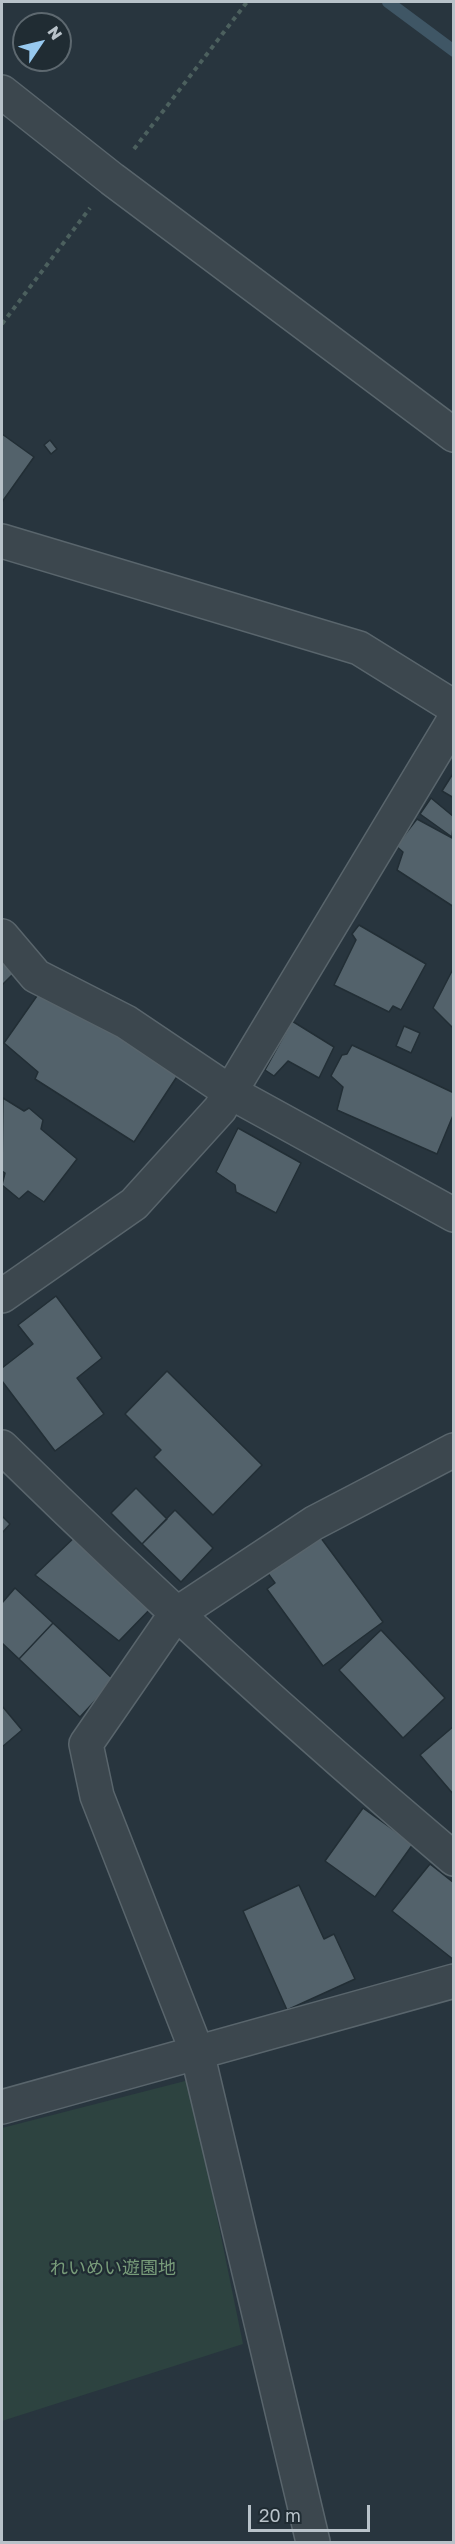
<!DOCTYPE html>
<meta charset="utf-8">
<style>
body{margin:0}
#map{position:relative;width:455px;height:2544px;overflow:hidden;background:#28353e;font-family:"Golos Text",sans-serif}
canvas{display:block}
.frame{position:absolute;inset:0;border:3px solid #b8c2c9;pointer-events:none}
.north{position:absolute;left:12px;top:12px;width:60px;height:60px;box-sizing:border-box;background:#202c33;border:2px solid #5d686f;border-radius:50%;rotate:55deg;font-size:16px;font-weight:700;line-height:24px;text-align:center;color:#b8c2c9}
.north::after{content:'';display:block;margin:auto;width:21px;height:27px;background:#97c9ef;clip-path:polygon(50% 0,100% 100%,50% 72%,0 100%)}
.scale{position:absolute;left:248px;top:2505px;width:122px;height:27px;box-sizing:border-box;border:3px solid #b8c2c9;border-top:0;padding-left:8px;font-size:18px;line-height:21px;white-space:nowrap;color:#b8c2c9;-webkit-text-stroke:4px #202c33;paint-order:stroke}
</style>
<div id="map">
<canvas width="455" height="2544"></canvas>
<div class="frame"></div>
<div class="north">N</div>
<div class="scale">20 m</div>
</div>
<script>
const c = document.querySelector('canvas').getContext('2d');
c.lineJoin = 'round';
function paint(path, color) {
  c.fillStyle = color;
  c.fill(path, 'evenodd');
}
function stroke(path, color, width, dash) {
  c.strokeStyle = color;
  c.lineWidth = width;
  c.lineCap = dash ? 'butt' : 'round';
  c.setLineDash(dash || []);
  c.stroke(path);
}
function write(font, color, halo, rows, align = 'center') {
  c.font = font + ' "Golos Text","Noto Sans JP",sans-serif';
  c.lineWidth = 4.5;
  c.setLineDash([]);
  c.textBaseline = 'middle';
  c.strokeStyle = halo;
  c.fillStyle = color;
  for (const [text, x, y, turn = 0] of rows) {
    c.save();
    c.translate(x, y);
    c.rotate((+turn || 0) * Math.PI / 180);
    c.textAlign = isNaN(turn) ? turn : align;
    if (halo) c.strokeText(text, 0, 0);
    c.fillText(text, 0, 0);
    c.restore();
  }
}
const green = new Path2D(`
 M189 2080 243 2344 2 2421V2128Z`);
const stream = new Path2D(`
 M388 2 454 51`);
const building = new Path2D(`
 M2 434 34 457 2 502Z
 M50 440 57 449 51 454 44 445Z
 M454 772V798L442 791Z
 M431 798 454 817 452 837 420 814Z
 M417 819 454 839V907L397 870 403 852 396 846Z
 M359 925 426 964 401 1010 393 1006 389 1012 334 985 356 940 352 934Z
 M2 948 19 968 2 985Z
 M453 969H454V1029L433 1008Z
 M39 993 81 1009 178 1075 134 1142 35 1079 38 1072 4 1043Z
 M292 1021 334 1047 319 1078 288 1061 274 1076 265 1070Z
 M404 1026 420 1033 411 1053 396 1046Z
 M352 1045 454 1093V1113L437 1154 337 1110 343 1087 331 1076 342 1055 347 1054Z
 M3 1098 24 1111 29 1108 43 1120 41 1129 77 1159 44 1202 28 1191 19 1199 2 1185 5 1173 2 1171Z
 M238 1128 301 1163 276 1213 236 1192 235 1185 216 1172Z
 M56 1296 102 1358 77 1378 104 1414 55 1451 2 1381V1368L33 1344 18 1325Z
 M167 1371 262 1465 213 1515 154 1457 161 1450 125 1414Z
 M136 1488 167 1519 142 1544 111 1513Z
 M175 1510 213 1548 181 1582 142 1544Z
 M2 1516 10 1524 2 1533Z
 M78 1534 154 1605 119 1641 35 1575Z
 M318 1534 383 1622 323 1666 267 1589 275 1583 267 1572Z
 M15 1588 53 1623 19 1659 2 1643V1603Z
 M53 1623 114 1680 80 1717 19 1659Z
 M381 1630 445 1698 403 1738 339 1670Z
 M2 1706 22 1730 2 1747Z
 M454 1726V1795L420 1755Z
 M363 1808 413 1844 375 1897 325 1861Z
 M430 1864 454 1883V1960L392 1911Z
 M299 1885 324 1939 334 1934 355 1979 287 2010 243 1911Z`);
const path = new Path2D(`
 M134 149 247 2
 M2 324 90 208`);
const minor = new Path2D(`
 M2 92 112 179 454 435
 M2 541 359 648 454 707
 M2 936 36 976 126 1022 230 1092 454 1215
 M2 1296 134 1204 220 1109 454 720
 M2 1447C148 1590 298 1727 454 1859
 M2 2107 454 1981
 M313 2542 197 2052 97 1796 86 1744 175 1615 314 1523 454 1450`);
const parkNames = [
 ["れいめい遊園地",113,2268]
];
paint(green, '#2d4340');
stroke(stream, '#3f5665', 12);
paint(building, '#53626b');
stroke(building, '#222e35', 1.5);
stroke(minor, '#59656c', 36);
stroke(path, '#4c605e', 4, [4.5, 4.5]);
stroke(minor, '#3c474e', 33);
write('18px', '#789c7a', '#202c33', parkNames);
</script>
